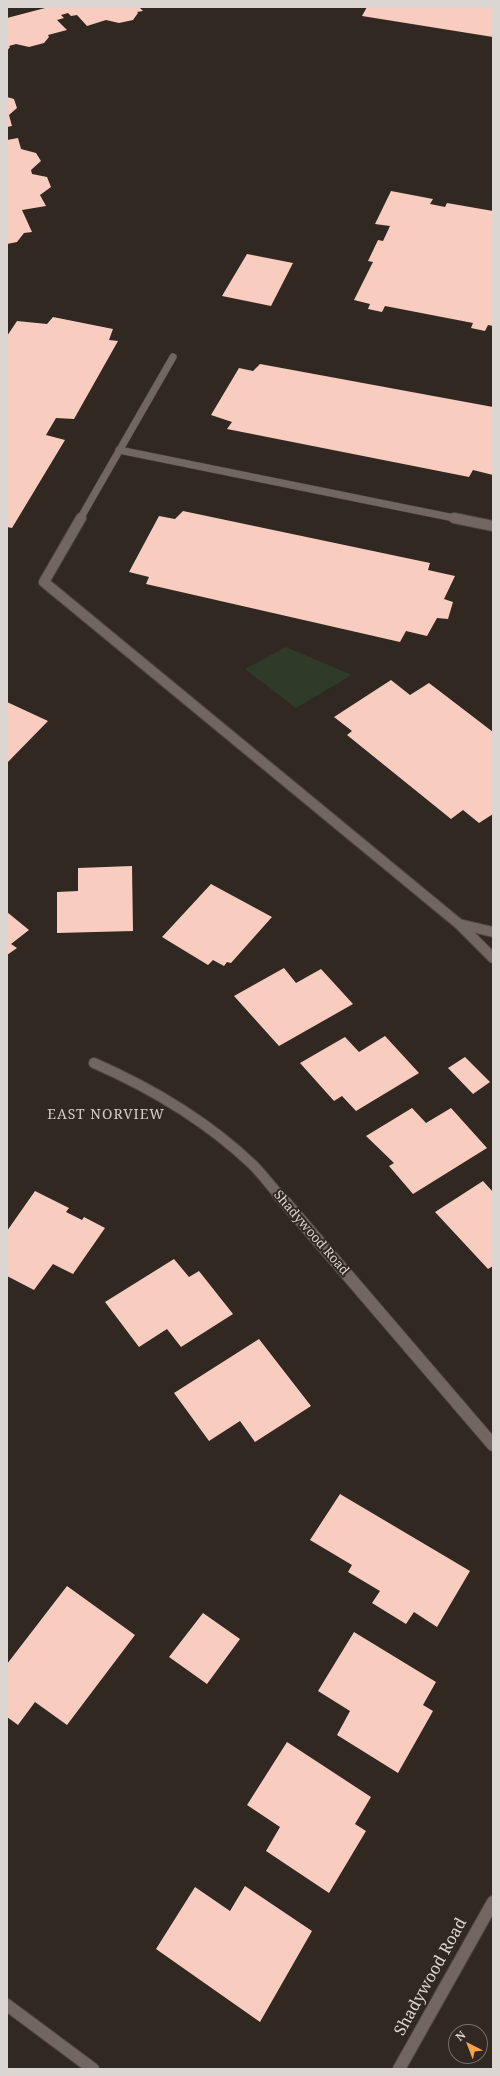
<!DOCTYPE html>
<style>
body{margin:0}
#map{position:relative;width:500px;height:2076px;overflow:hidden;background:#312822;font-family:"Noto Serif",serif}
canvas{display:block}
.frame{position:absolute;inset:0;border:8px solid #dcd6d2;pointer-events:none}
.north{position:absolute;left:448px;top:2024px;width:40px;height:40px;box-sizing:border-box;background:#312822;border:1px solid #756e68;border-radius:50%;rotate:318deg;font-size:11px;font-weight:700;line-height:16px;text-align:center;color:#dcd6d2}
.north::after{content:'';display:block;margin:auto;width:14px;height:18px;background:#f6a247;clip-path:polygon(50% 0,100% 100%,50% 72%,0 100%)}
</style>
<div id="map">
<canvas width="500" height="2076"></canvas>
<div class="frame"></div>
<div class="north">N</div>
</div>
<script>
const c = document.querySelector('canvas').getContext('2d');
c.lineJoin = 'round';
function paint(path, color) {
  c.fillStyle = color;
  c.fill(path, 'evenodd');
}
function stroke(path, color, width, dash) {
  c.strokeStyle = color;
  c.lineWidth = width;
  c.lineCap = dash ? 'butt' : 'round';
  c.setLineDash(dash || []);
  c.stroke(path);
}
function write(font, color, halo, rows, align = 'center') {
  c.font = font + ' "Noto Serif",serif';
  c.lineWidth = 4;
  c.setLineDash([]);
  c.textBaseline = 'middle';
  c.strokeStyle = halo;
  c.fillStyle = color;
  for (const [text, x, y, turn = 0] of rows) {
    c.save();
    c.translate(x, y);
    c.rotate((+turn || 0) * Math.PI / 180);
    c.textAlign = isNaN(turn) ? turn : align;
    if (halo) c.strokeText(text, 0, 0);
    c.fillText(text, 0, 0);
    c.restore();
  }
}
const green = new Path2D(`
 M286 647 352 675 296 708 245 669Z`);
const building = new Path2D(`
 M49 7H139L143 11 137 12 138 13 133 20 119 23 106 20 87 26 77 15 71 16 68 13 61 15 64 18 57 20 67 30 48 35 49 37 44 43 29 47 16 44 9 46 10 47 7 51V18Z
 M367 7H493V37L362 16Z
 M7 97 14 99 17 108 9 115 12 126 7 127Z
 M18 138 21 149 36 153 41 161 31 170 32 174 47 177 51 187 40 195 46 206 22 210 32 232 24 233 17 242 7 244V140Z
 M391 191 433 199 430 204 445 207 447 203 493 211V326L488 325 485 331 471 328 473 323 385 306 382 312 368 309 370 304 354 300 373 262 368 261 378 240 383 241 390 226 375 224Z
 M247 254 293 263 271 306 222 296Z
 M53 317 113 329 109 340 118 341 74 419 56 418 46 435 65 440 12 528 7 527V336L17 321 47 324Z
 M260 364 493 407V475L473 470 469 477 227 429 232 422 211 415 239 368 253 371Z
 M183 511 430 563 428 570 455 576 444 599 453 602 448 619 437 618 427 636 406 631 400 642 146 584 149 577 129 572 159 516 175 519Z
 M391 680 410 695 429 683 493 732V814L479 823 463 810 451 819 347 735 352 731 334 717Z
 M7 702 48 721 7 763Z
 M132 866 133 931 57 933V892L78 891V868Z
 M211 884 272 917 231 963 227 962 224 966 213 960 208 965 162 937Z
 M7 912 29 930 11 944 17 948 7 955Z
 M284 968 296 983 321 969 353 1004 279 1046 234 996Z
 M385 1036 419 1073 356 1111 342 1096 334 1101 300 1063 345 1037 359 1052Z
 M465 1057 490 1082 473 1094 448 1068Z
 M412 1108 426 1123 451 1108 487 1148 413 1194 389 1166 394 1163 366 1136Z
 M483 1181 493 1192V1266L488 1269 435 1212Z
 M35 1191 69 1208 66 1212 82 1220 84 1217 105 1228 73 1274 53 1264 34 1290 7 1276V1231Z
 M174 1259 189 1277 199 1271 233 1314 181 1347 167 1329 139 1347 105 1302Z
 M259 1339 311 1406 255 1442 240 1421 209 1441 174 1393Z
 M340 1494 470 1571 437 1627 414 1612 406 1624 372 1603 380 1591 348 1572 352 1565 310 1540Z
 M67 1586 135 1635 67 1725 35 1702 18 1725 7 1717V1664Z
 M203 1613 240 1639 207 1684 169 1657Z
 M354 1632 436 1682 423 1705 433 1711 398 1773 337 1735 350 1711 318 1691Z
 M287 1742 371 1797 355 1824 366 1831 329 1893 266 1851 280 1827 247 1805Z
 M245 1886 312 1931 260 2022 156 1949 195 1887 230 1911Z`);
const laneFar1 = new Path2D(`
 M119 450 459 519
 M80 519 173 357`);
const lane = new Path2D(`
 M81 518 44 582 459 924 493 958
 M454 518 493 526
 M459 924 493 932`);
const streetFar1 = new Path2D(`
 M94 1063C151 1088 208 1122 253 1165 262 1174 270 1185 279 1195`);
const street = new Path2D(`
 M278 1194 493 1445
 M7 2005 93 2069
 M399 2069 493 1902`);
const streetNames = [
 ["Shadywood Road",311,1233,49]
];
const neighbourhoodNames = [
 ["EAST NORVIEW",106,1115]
];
const nearStreetnames = [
 ["Shadywood Road",431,1977,-61]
];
paint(green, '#2f3a28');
paint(building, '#f8ccbf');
stroke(laneFar1, '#4c443f', 8);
stroke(lane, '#4c443f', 12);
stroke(streetFar1, '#4c443f', 12);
stroke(street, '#4c443f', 14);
stroke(laneFar1, '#726760', 7);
stroke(lane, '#726760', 10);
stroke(streetFar1, '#726760', 10);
stroke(street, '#726760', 12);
write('13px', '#dcd6d2', '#312822', streetNames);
c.letterSpacing = '1px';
write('14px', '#d6cac1', '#312822', neighbourhoodNames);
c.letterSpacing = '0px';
write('16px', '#dcd6d2', '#312822', nearStreetnames);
</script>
